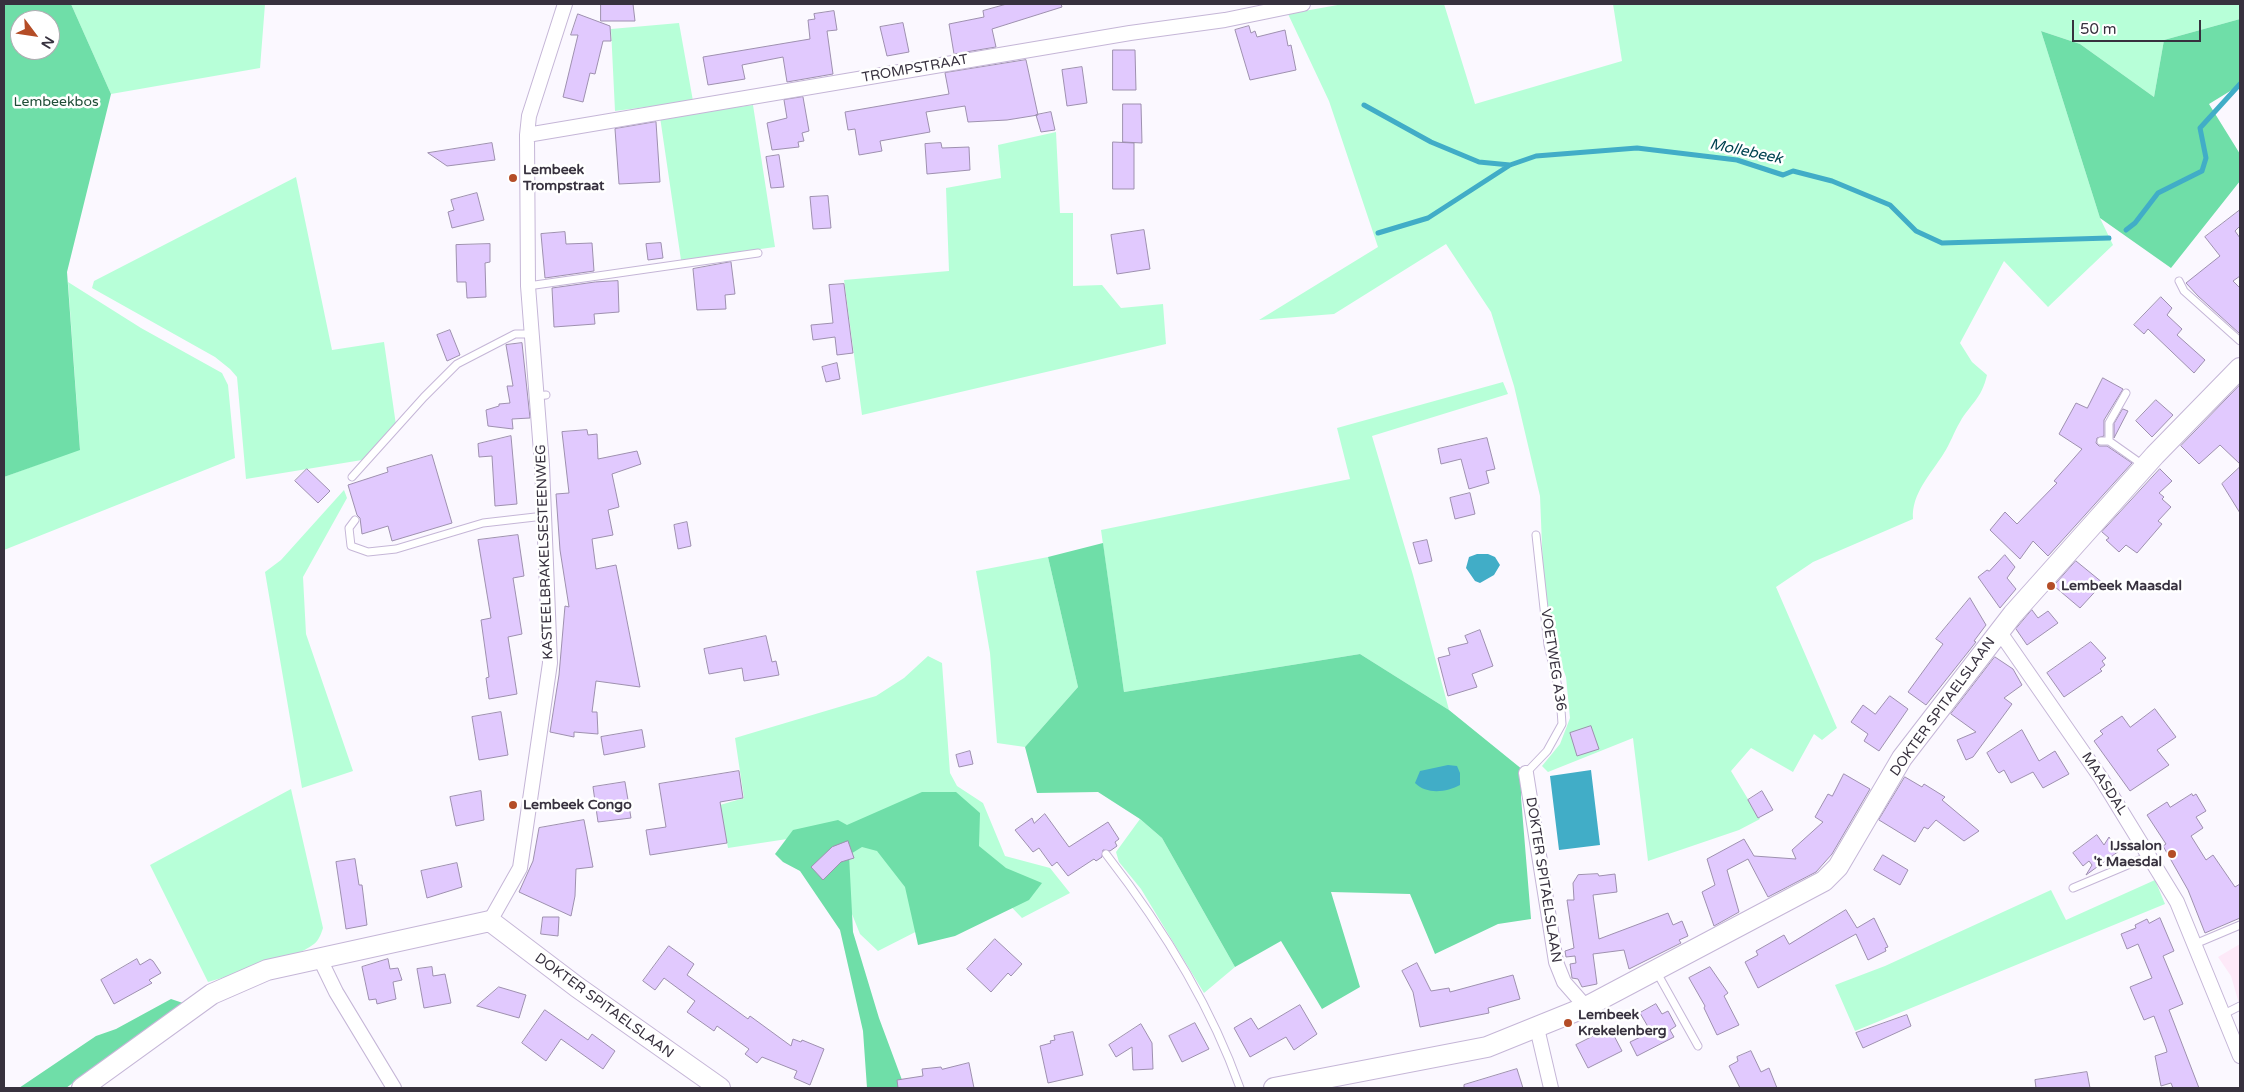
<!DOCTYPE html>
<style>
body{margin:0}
#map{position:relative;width:2244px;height:1092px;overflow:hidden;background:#fbf8ff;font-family:"Varela Round",sans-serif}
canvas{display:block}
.frame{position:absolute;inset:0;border:5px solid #37313e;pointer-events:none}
.north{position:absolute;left:10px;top:10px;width:50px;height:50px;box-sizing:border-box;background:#fff;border:1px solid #afadb2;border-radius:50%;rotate:121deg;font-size:14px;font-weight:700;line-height:20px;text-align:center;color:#37313e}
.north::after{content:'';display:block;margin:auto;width:18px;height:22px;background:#b44d27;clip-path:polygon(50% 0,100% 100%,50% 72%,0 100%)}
.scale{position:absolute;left:2072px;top:20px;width:129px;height:22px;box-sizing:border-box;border:2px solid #37313e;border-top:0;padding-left:6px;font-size:15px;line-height:18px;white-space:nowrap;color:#37313e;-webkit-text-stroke:4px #fff;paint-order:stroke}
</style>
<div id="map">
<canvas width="2244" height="1092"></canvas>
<div class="frame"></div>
<div class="north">N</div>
<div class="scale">50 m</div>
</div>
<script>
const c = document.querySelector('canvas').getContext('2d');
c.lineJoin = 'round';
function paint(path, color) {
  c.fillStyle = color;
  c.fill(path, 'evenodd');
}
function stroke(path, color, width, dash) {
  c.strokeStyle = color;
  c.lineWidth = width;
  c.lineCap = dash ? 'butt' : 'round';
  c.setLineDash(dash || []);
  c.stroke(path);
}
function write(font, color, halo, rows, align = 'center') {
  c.font = font + ' "Varela Round",sans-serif';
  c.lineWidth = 5;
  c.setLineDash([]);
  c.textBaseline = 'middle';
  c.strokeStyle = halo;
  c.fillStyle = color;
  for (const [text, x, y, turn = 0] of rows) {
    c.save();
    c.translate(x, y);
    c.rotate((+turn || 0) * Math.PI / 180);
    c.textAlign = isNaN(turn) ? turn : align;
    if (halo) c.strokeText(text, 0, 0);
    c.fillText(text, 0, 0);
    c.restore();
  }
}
const industrial = new Path2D(`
 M2240 944V1007L2231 976 2218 957Z`);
const green = new Path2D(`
 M71 4H265L260 68 111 94Z
 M1343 4H1444L1475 104 1622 61 1613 4H2240V19L2164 40 2154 97 2080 44 2041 31 2100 218 2113 245 2048 307 2004 261 1960 343 1972 362 1987 375C1981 400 1971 403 1960 422 1954 432 1950 444 1944 453 1931 474 1911 494 1913 519L1813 562 1776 587 1837 728 1822 740 1814 734 1793 772 1751 748 1731 771 1760 819 1739 830 1648 861 1633 738 1548 772 1542 766 1560 744 1570 718 1566 677 1550 632 1543 570 1540 496 1514 386 1491 312 1446 244 1334 314 1259 320 1378 247 1329 101 1288 14Z
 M679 23 693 101 615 111 611 29Z
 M753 105 775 247 681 260 660 117Z
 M1056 132 1060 213H1073V286L1102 285 1121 308 1163 304 1166 344 862 415 844 280 949 271 946 188 1001 178 998 145Z
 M296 177 332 350 384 342 396 425 362 460 246 479 237 377 230 369 215 357 92 288 94 281Z
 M68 282 141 328 222 373 228 385 235 458 4 550V477L80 449Z
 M1503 382 1508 394 1372 436 1413 575 1449 710 1360 654 1124 692 1101 530 1350 479 1337 428Z
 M344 490 347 498 303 577 306 634 353 771 302 788 265 572 281 560Z
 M1048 557 1078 687 1025 747 997 743 990 653 976 571Z
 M928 656 942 663 950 773 957 786 983 803 1005 856 1050 868 1070 893 1022 918 996 891 878 951 860 934 820 834 728 848 720 805 744 798 735 738 876 696 904 678Z
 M291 789 323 928C321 934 319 940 314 944 293 960 234 974 208 982L150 865Z
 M1140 819 1162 838 1235 967 1204 993 1141 889 1119 862 1116 852Z
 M2155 880 2165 904 1855 1031 1835 985 1885 966 2051 890 2066 920Z`);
const forest = new Path2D(`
 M4 4H71L111 94 67 272 80 450 4 477ZM20 20H50V50H20Z
 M2240 19V85L2209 104 2240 154V181L2171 268 2100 218 2041 31 2080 44 2154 97 2164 40Z
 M1103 543 1124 692 1360 654 1449 710 1523 770 1521 797 1531 919 1498 924 1435 954 1410 894 1331 892 1360 987 1322 1009 1281 941 1235 967 1162 838 1140 819 1098 792 1037 793 1025 747 1078 687 1048 557Z
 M922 792H956L980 813 979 846 1006 868 1042 883 1029 900 955 936 918 945 905 887 877 851 862 847 849 855 853 932 879 1018 902 1080 900 1088H867L863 1031 840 930 800 871 783 862 775 854 793 830 838 820 847 825Z
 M171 999 183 1003 66 1088H19L96 1036 116 1029Z`);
const water = new Path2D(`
 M1477 554H1488L1495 557 1500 565 1494 575 1480 583 1475 581 1466 568 1469 557Z
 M1448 765 1457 766 1460 773V785C1447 792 1427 795 1415 783L1420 771Z
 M1591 770 1600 845 1559 850 1550 776Z`);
const stream = new Path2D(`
 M1364 105 1431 142 1479 162 1510 165
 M2126 230 2135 223 2158 193 2202 171 2206 158 2200 128 2240 84
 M1378 233 1428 218 1510 165 1536 156 1637 148 1737 160 1783 175 1793 171 1832 181 1890 205 1916 231 1942 243 2109 238`);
const building = new Path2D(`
 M601 4H633L635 21H601Z
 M1007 4H1061L1062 7 992 29 996 47 954 54 949 24 984 17 983 11Z
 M834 11 837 30 827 31 833 74 787 82 783 57 742 65 745 79 708 85 703 57 810 39 808 20 815 19 814 14Z
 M578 14 610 26 611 41H603L595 74 590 73 583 102 563 97 578 35H571Z
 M903 23 909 52 887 56 880 27Z
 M1249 26 1251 33 1255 31 1257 37 1285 30 1288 46 1291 45 1296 70 1250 80 1235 30Z
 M1113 50H1135L1136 90H1113Z
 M1026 60 1038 115 1007 120 968 122 965 106 926 112 930 132 880 141 882 151 859 155 855 129 848 130 845 112 949 94 945 73Z
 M1082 67 1087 103 1067 106 1062 70Z
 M803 97 809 131 802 133 804 141 798 142 799 147 772 150 767 123 787 118 784 100Z
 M1123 104H1141L1142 143 1123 142Z
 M1051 112 1055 130 1041 132 1036 115Z
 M656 122 660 182 619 184 615 129Z
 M1113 142 1134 143V189H1113Z
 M492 143 495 160 447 166 428 153Z
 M941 143 942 148 969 147 970 170 927 174 925 144Z
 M779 155 784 187 771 188 766 157Z
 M477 193 484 220 452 228 448 212 454 210 451 200Z
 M828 196 831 228 813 229 810 197Z
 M2240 210V226L2235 231 2240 238V276L2233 281 2240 288V334L2198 296 2186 283 2220 256 2205 237Z
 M1144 230 1150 269 1117 274 1111 235Z
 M565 232 566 244 592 243 594 271 545 278 541 234Z
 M661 243 663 258 648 260 646 244Z
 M490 244V262L485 263 486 297 467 298 466 282H457L456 245Z
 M731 262 735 294 725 295 726 309 697 310 693 269Z
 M618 281 619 312 594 314 595 324 554 327 552 288 595 282Z
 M844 284 853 353 837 355 835 337 813 340 811 325 833 323 829 285Z
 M2161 297 2172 308 2167 315 2182 329 2177 335 2205 360 2194 373 2148 329 2144 334 2134 325Z
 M450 330 460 355 447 361 437 335Z
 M522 343 530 418 512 419 513 429 488 426 486 410 499 406V404L510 403 507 386H513L506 345Z
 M837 363 840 379 826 382 822 367Z
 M2103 378 2123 389 2104 420V436L2097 438 2096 443 2099 446H2107L2132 463 2048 556 2033 541 2020 559 1990 530 2005 512 2017 524 2057 483 2054 481 2082 449 2059 434 2076 403 2087 408Z
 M2240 385V464L2220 445 2199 464 2181 446Z
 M2156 400 2173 415 2152 437 2136 421Z
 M2123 409 2128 411 2114 438V424Z
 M587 430 588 435 597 434 598 459 637 451 641 464 612 474 619 507 608 510 613 535 592 539 596 569 616 565 640 687 596 681 592 712H597L598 734 574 732V737L550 732 559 675 565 606 569 607 560 550 556 494 569 493 562 432Z
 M511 436 517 504 495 506 492 456 479 457 478 444Z
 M1487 438 1495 469 1486 471 1489 483 1469 489 1461 459 1441 464 1438 449Z
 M432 455 452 523 392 541 388 526 362 534 360 518 357 515 348 485 388 472 387 468Z
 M2240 467V513L2222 484Z
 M307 469 330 491 318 503 295 481Z
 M2160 469 2172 481 2159 493 2164 497 2162 499 2171 507 2158 521 2162 524 2137 553 2126 545 2119 552 2106 540 2109 538 2102 532Z
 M1470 493 1475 514 1455 519 1450 498Z
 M687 522 691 546 678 549 674 525Z
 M518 535 524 576 513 578 522 634 508 637 517 694 489 699 486 678 489 677 481 620 491 618 478 540Z
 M1427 540 1432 561 1419 564 1413 543Z
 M2005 555 2015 567 2007 578 2016 589 2000 608 1978 577 1987 570 1989 571Z
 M2076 561 2103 583 2080 608 2054 586Z
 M1970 598 1986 625 1974 641 1976 642 1926 705 1908 692 1943 644 1936 639Z
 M2032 610 2038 618 2048 611 2058 623 2027 645 2016 629Z
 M1480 630 1493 666 1472 674 1477 687 1448 696 1438 658 1450 655 1448 648 1468 643 1465 636Z
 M766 636 772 662 776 661 779 675 744 681 742 668 709 674 704 649Z
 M2091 642 2106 658 2102 661 2105 665 2100 669 2102 671 2064 697 2047 673Z
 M1995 657 2013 669 2022 685 2004 698 2012 704 1973 757 1966 760 1957 740 1976 732 1951 714Z
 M1890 696 1908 709 1879 751 1864 741 1868 734 1851 722 1863 705 1875 714Z
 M2155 709 2176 737 2157 750 2169 765 2130 791 2094 741 2103 734 2100 731 2122 716 2130 727Z
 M501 712 508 755 479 760 472 717Z
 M1591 726 1599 749 1577 756 1570 733Z
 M642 730 645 747 604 755 601 737Z
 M2022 730 2039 761 2055 751 2069 774 2043 788 2033 772 2011 783 2004 770 1999 773 1997 771 1987 753Z
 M970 751 973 764 959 767 956 755Z
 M739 771 743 798 720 802 727 843 650 855 646 830 666 827 659 784Z
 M1844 774 1870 789 1832 854 1816 872 1768 897 1748 859 1727 870 1739 912 1714 926 1702 892 1715 885 1707 859 1744 839 1754 856 1796 859 1792 850 1823 822 1815 817 1828 794 1832 796Z
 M1905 777 1922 787 1924 784 1945 797 1942 800 1979 831 1964 841 1936 820 1928 829 1924 827 1915 842 1879 820Z
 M625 782 631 818 598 822 593 787Z
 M481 791 484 820 456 826 450 797Z
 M1762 791 1773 810 1758 818 1748 800Z
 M2192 794 2193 796 2196 794 2206 811 2196 817 2203 828 2191 836 2206 860 2213 855 2235 887 2240 884V918L2205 933 2188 890 2163 846 2166 844 2147 815 2167 802 2170 807Z
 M1045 814 1069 847 1108 822 1119 839 1115 842 1117 846 1110 851 1103 850 1102 857 1096 861 1094 859 1068 876 1057 862 1052 866 1039 848 1033 852 1015 830 1032 818 1034 823Z
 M584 820 593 867 576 869 575 896 571 916 519 892 533 861 539 828Z
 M2097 835 2104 845 2109 837 2119 851 2086 875 2092 865 2089 861 2083 866 2073 853Z
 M848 841 854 858 841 862 823 880 811 867 832 847Z
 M1883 855 1908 870 1900 885 1874 870Z
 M355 859 359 885H362L367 925 346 929 336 862Z
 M457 863 462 887 427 898 421 871Z
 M1598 874 1599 876 1615 874 1617 892 1593 895 1599 939 1668 913 1673 925 1682 921 1688 936 1679 940 1681 943 1629 969 1624 950 1593 954 1597 984 1582 987 1578 979 1572 978 1570 964 1576 963 1575 956 1566 957 1565 951 1574 948 1567 900H1574L1573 883 1578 875Z
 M1846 910 1857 928 1874 918 1888 947 1885 948 1886 951 1868 960 1856 934 1758 988 1745 962 1758 955 1756 951 1784 935 1789 944Z
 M543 917H559L558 936 541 934Z
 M2160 918 2174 951 2163 956 2183 1004 2169 1010 2199 1088H2173L2171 1083 2161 1086 2155 1056 2167 1052 2166 1048 2154 1016 2144 1020 2130 987 2152 978 2138 944 2127 949 2121 934 2136 928 2135 925 2147 919 2149 923Z
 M995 939 1022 964 1011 976 1008 973 991 992 967 969Z
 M669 946 694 964 687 975 748 1019 750 1016 791 1046 793 1039 801 1042 802 1040 824 1049 810 1085 794 1078 797 1071 762 1057 757 1063 745 1054 749 1049 717 1026 714 1031 687 1012 695 1001 664 978 655 990 643 981Z
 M137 959 140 965 150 959 153 961 161 973 149 980 152 983 114 1004 101 980Z
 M388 959 390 969 398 968 402 980 393 982 396 999 377 1004 376 999 369 1000 362 967Z
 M1417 963 1431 991 1449 988 1450 992 1513 975 1520 999 1488 1008 1489 1013 1420 1027 1413 992 1402 971Z
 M432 967 433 976 445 974 451 1003 424 1008 417 969Z
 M1710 967 1728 993 1724 996 1739 1025 1717 1035 1704 1008 1705 1006 1689 978Z
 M499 987 526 995 519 1018 477 1006Z
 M1656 1004 1662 1014 1668 1011 1676 1026 1670 1030 1674 1037 1637 1056 1630 1042 1651 1032 1640 1013Z
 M1300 1005 1317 1034 1294 1050 1286 1037 1250 1057 1234 1028 1251 1018 1258 1029Z
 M545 1010 588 1040 592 1034 615 1051 603 1069 561 1039 546 1061 522 1043Z
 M1907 1015 1911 1026 1863 1048 1856 1033Z
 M1195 1023 1209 1049 1182 1062 1169 1036Z
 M1141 1024 1152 1043 1153 1069 1133 1070 1132 1047 1116 1057 1109 1045Z
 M1610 1028 1622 1051 1588 1068 1576 1045Z
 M1073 1032 1083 1075 1048 1083 1040 1046 1051 1043 1050 1041 1055 1040 1054 1036Z
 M1751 1051 1761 1072 1769 1068 1777 1088H1740L1729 1066 1738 1061 1737 1057Z
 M969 1063 974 1088H898L897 1080 923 1076 922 1069 941 1067 942 1069Z
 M1517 1069 1523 1088H1464V1085Z
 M2087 1072 2090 1088H2036L2035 1080Z`);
const lane = new Path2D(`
 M2179 281 2184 291 2240 341
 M528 286 758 253
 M2126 393 2109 423V441L2143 465
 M536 396 546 395
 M2101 441H2109
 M352 477 424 397 457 364 515 334H531
 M355 520 349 528 351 546 368 552 396 549 483 523 544 516
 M1526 773 1547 751 1562 724 1560 695 1548 645 1536 535
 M1106 854C1161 925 1210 1003 1240 1088
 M2073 888 2149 856
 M2195 944 2240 925
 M1656 971 1698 1046
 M2224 1014 2240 1006`);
const street = new Path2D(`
 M527 135 1130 33 1225 20 1303 4
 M1999 631 2101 778 2177 902 2240 1056
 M1526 773 1556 962 1564 982 1586 1007
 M490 921 520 868 550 663 542 465 528 286 527 135 529 116 565 4
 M319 957 336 992 394 1088
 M1537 1028 1551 1088`);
const secondary = new Path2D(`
 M82 1088 212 994 267 970 490 921 577 987 720 1088
 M1274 1088 1487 1047 1586 1007 1824 881 1838 867 1902 758 2013 614 2155 455 2240 368`);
const markers = [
 [513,178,5,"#b44d27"],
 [2051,586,5,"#b44d27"],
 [513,805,5,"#b44d27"],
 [2172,854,5,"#b44d27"],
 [1568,1023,5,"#b44d27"]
];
const streetNames = [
 ["TROMPSTRAAT",915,69,-10],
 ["KASTEELBRAKELSESTEENWEG",545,552,-92],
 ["VOETWEG A36",1553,660,81],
 ["DOKTER SPITAELSLAAN",1943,707,-54],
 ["MAASDAL",2104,784,57],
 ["DOKTER SPITAELSLAAN",1543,880,81],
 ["DOKTER SPITAELSLAAN",604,1006,36]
];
const parkNames = [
 ["Lembeekbos",56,102]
];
const poiNames = [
 ["Lembeek",523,170],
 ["Trompstraat",523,186],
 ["Lembeek Maasdal",2061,586],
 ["Lembeek Congo",523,805],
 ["IJssalon",2162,846,"right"],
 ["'t Maesdal",2162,862,"right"],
 ["Lembeek",1578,1015],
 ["Krekelenberg",1578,1031]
];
const waterNames = [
 ["Mollebeek",1746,152,12]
];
paint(industrial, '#fde9f8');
paint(green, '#b7ffd8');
paint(forest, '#6fdea8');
paint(water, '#41adc7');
stroke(stream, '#41adc7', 5);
paint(building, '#e1c9fe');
stroke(building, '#9e90af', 1);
stroke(lane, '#c5b6d7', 9);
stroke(street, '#c5b6d7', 16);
stroke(secondary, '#c5b6d7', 22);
stroke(lane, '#fff', 7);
stroke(street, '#fff', 14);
stroke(secondary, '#fff', 20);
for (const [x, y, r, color] of markers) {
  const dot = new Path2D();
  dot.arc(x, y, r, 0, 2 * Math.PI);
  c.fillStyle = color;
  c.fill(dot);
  stroke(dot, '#fff', 2);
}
write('14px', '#37313e', '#fff', streetNames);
write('14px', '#204e38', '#fff', parkNames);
write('bold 14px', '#37313e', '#fff', poiNames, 'left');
write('italic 15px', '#004351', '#fff', waterNames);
</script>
